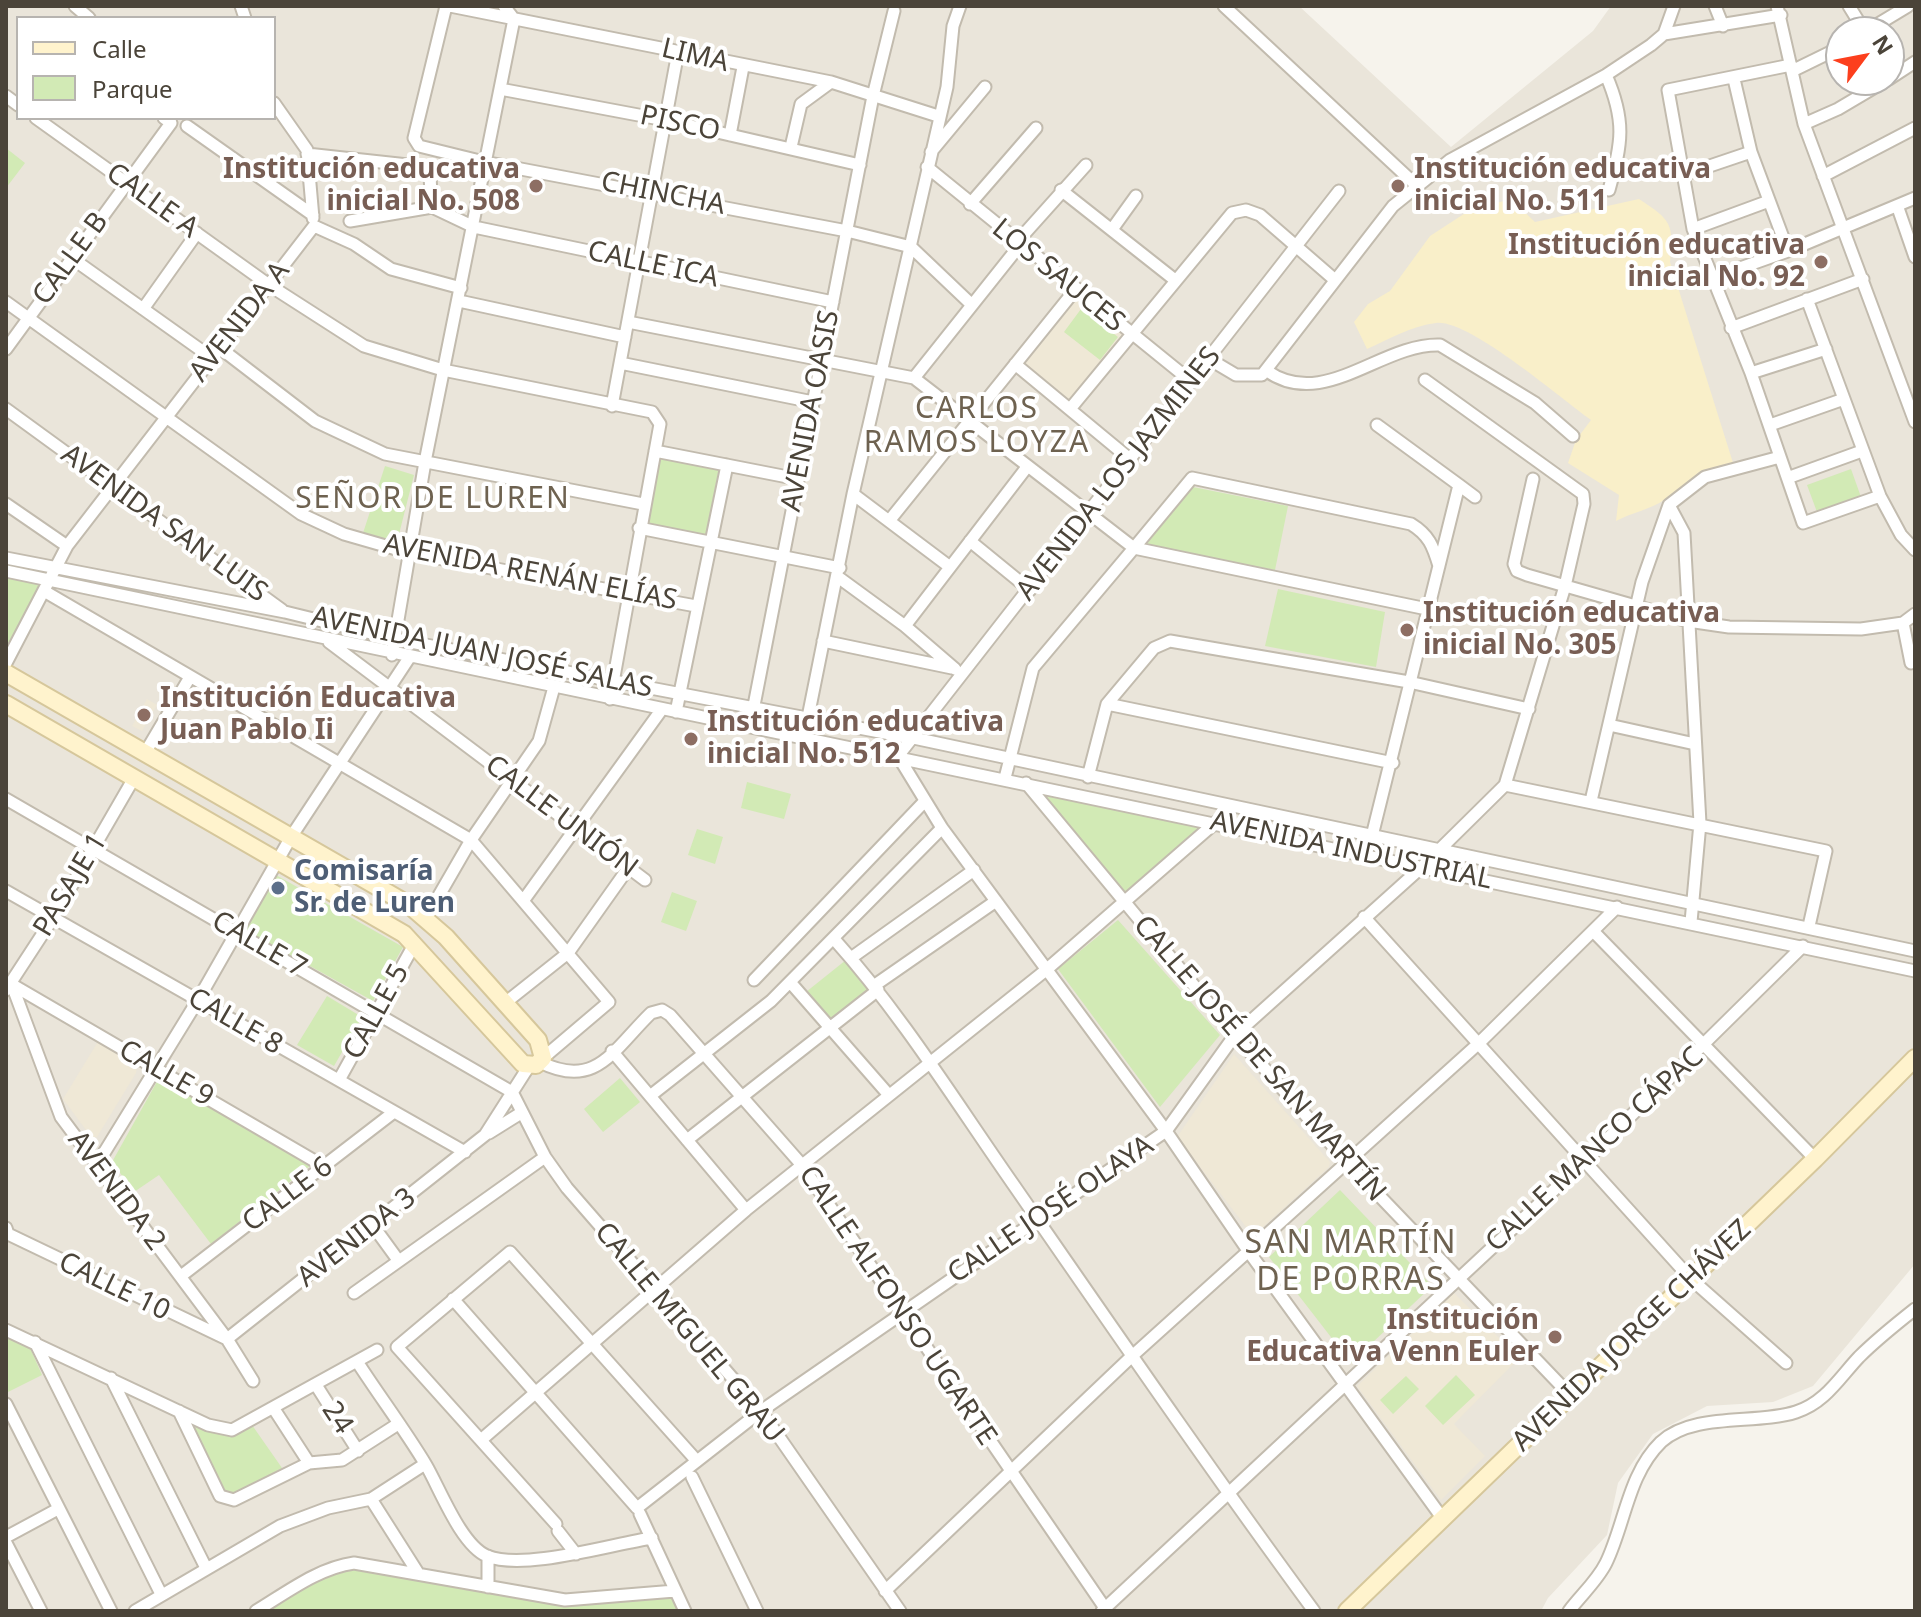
<!DOCTYPE html>
<meta charset="utf-8">
<style>
body{margin:0}
#map{position:relative;width:1921px;height:1617px;overflow:hidden;background:#f6f3ec;font-family:"Noto Sans",sans-serif}
canvas{display:block}
.frame{position:absolute;inset:0;border:8px solid #4b4439;pointer-events:none}
.legend{position:absolute;left:16px;top:16px;width:260px;height:104px;box-sizing:border-box;background:#fff;border:2px solid #b7b4b0;margin:0;padding:10px 14px;list-style:none;font-size:24px;color:#4b4439}
.legend li{display:flex;align-items:center;gap:16px;height:40px}
.legend b{width:40px;border:2px solid #b7b4b0}
.north{position:absolute;left:1825px;top:16px;width:80px;height:80px;box-sizing:border-box;background:#fff;border:2px solid #b7b4b0;border-radius:50%;rotate:58deg;font-size:22px;font-weight:700;line-height:32px;text-align:center;color:#4b4439}
.north::after{content:'';display:block;margin:auto;width:28px;height:36px;background:#fc3f1d;clip-path:polygon(50% 0,100% 100%,50% 72%,0 100%)}
</style>
<div id="map">
<canvas width="1921" height="1617"></canvas>
<div class="frame"></div>
<ul class="legend">
<li><b style="height:10px;background:#fff3cd"></b>Calle</li>
<li><b style="height:22px;background:#d2eab5"></b>Parque</li>
</ul>
<div class="north">N</div>
</div>
<script>
const c = document.querySelector('canvas').getContext('2d');
c.lineJoin = 'round';
function paint(path, color) {
  c.fillStyle = color;
  c.fill(path, 'evenodd');
}
function stroke(path, color, width, dash) {
  c.strokeStyle = color;
  c.lineWidth = width;
  c.lineCap = dash ? 'butt' : 'round';
  c.setLineDash(dash || []);
  c.stroke(path);
}
function write(font, color, halo, rows, align = 'center') {
  c.font = font + ' "Noto Sans",sans-serif';
  c.lineWidth = 8;
  c.setLineDash([]);
  c.textBaseline = 'middle';
  c.strokeStyle = halo;
  c.fillStyle = color;
  for (const [text, x, y, turn = 0] of rows) {
    c.save();
    c.translate(x, y);
    c.rotate((+turn || 0) * Math.PI / 180);
    c.textAlign = isNaN(turn) ? turn : align;
    if (halo) c.strokeText(text, 0, 0);
    c.fillText(text, 0, 0);
    c.restore();
  }
}
const residential = new Path2D(`
 M6 6H1299L1451 147 1593 31 1611 6H1915V1264L1813 1386 1773 1402 1707 1406 1653 1434 1618 1483 1607 1535 1548 1598 1541 1611H6ZM18 18H274V118H18ZM1841 32H1889V80H1841Z`);
const education = new Path2D(`
 M1077 297 1127 335 1070 403 1024 365Z
 M147 699 157 705 142 731 132 726Z
 M99 1040 137 1065 136 1073 97 1137 92 1138 63 1099Z
 M1234 1054 1330 1162 1329 1167 1253 1236 1177 1137Z
 M1454 1293 1519 1358 1454 1424 1485 1456 1441 1500 1357 1386 1416 1330H1425V1321Z`);
const green = new Path2D(`
 M6 148 25 163 6 188Z
 M1081 309 1118 337 1100 360 1064 332Z
 M660 456 719 468 705 538 646 526Z
 M385 466 414 475 397 542 363 533Z
 M1851 469 1861 497 1817 512 1807 485Z
 M1193 487 1288 506 1275 570 1146 545Z
 M6 577 40 585 6 649Z
 M1278 589 1385 612 1376 667 1265 646Z
 M747 782 791 794 784 819 741 808Z
 M1045 795 1205 827 1124 896Z
 M697 829 723 837 715 864 688 855Z
 M276 875 403 947 373 1001 245 930Z
 M672 892 697 901 686 931 661 922Z
 M1118 920 1220 1035 1160 1107 1058 969Z
 M846 960 872 990 831 1022 806 992Z
 M327 996 362 1017 334 1066 297 1045Z
 M159 1078 310 1166 211 1244 159 1175 134 1192 112 1162Z
 M620 1078 640 1102 603 1132 584 1109Z
 M1340 1190 1432 1286 1351 1363 1269 1257Z
 M6 1332 28 1343 42 1375 6 1393Z
 M1456 1375 1475 1395 1443 1425 1425 1406Z
 M1406 1376 1419 1389 1393 1414 1380 1400Z
 M190 1422 228 1435 252 1425 282 1468 230 1496 226 1495Z
 M362 1568 554 1603 672 1595 681 1611H264L321 1578Z`);
const sand = new Path2D(`
 M1511 199 1535 222 1639 199C1671 220 1674 223 1670 262L1734 466C1700 476 1693 481 1664 500 1651 509 1631 513 1616 521L1619 495 1568 463 1576 440 1591 420C1561 399 1469 319 1436 323 1411 326 1389 339 1367 349L1354 322 1368 304 1390 291 1430 236 1470 210Z`);
const street = new Path2D(`
 M75 6 89 18
 M241 6 245 18
 M446 6 414 138 419 146 484 162 847 231 911 247 972 305
 M450 6 831 82 938 116
 M1224 6 1417 186
 M1715 6 1723 26
 M1777 6 1804 124 1915 422
 M1849 6 1865 32
 M1865 32 1908 6
 M1664 34 1781 15
 M1791 65 1668 90 1693 229 1751 373 1803 523 1880 496
 M1792 71 1841 47
 M1606 75C1626 121 1622 143 1609 190
 M1734 79 1751 152 1788 251
 M1889 79 1915 62
 M500 89 665 120 860 165
 M6 96 18 105
 M274 103 307 150 313 218
 M36 118 269 285 364 346 443 370 652 412 660 424 610 699
 M1804 124 1838 109 1887 80
 M187 126 313 215
 M730 135 743 67
 M791 147 801 104 831 82
 M931 152 985 87
 M307 154 408 165 430 177 432 207 350 221
 M927 167 1192 382
 M1683 175 1751 152
 M1823 176 1915 128
 M1061 190 1175 280
 M970 204 1036 128
 M432 207 474 227 833 302
 M1898 208 1915 257
 M314 226 354 244 391 269 461 288
 M1113 228 1136 196
 M1693 229 1769 201
 M1017 242 1086 165
 M73 259 212 358
 M1712 278 1788 251 1915 198
 M1807 299 1880 496 1901 535 1915 550
 M459 301 625 337
 M6 302 301 514 344 534 410 553 696 606
 M143 309 197 233
 M628 322 914 378 1134 548 1192 478 1411 524C1429 535 1433 546 1439 566
 M1731 328 1863 279
 M220 348 315 421 385 454 643 504
 M6 349 171 123 164 118
 M1209 359 1236 375H1262L1393 206 1450 160 1606 75 1651 45 1664 34 1674 6
 M620 363 813 402
 M1015 364 1131 460
 M1267 371C1324 411 1381 343 1440 345L1535 403 1573 436
 M1751 373 1826 349
 M914 378 1020 245
 M612 406 678 52
 M6 409 282 610
 M1070 409 1232 213 1246 210 1260 215 1335 280
 M1770 425 1844 399
 M655 451 798 479
 M1790 477 1862 451
 M1533 479 1514 564 1517 571 1527 575 1688 621 1729 627 1861 629 1903 623 1915 614
 M1459 485 1475 497
 M853 494 950 567
 M6 504 67 546
 M1669 505 1684 533 1700 823 1691 922
 M889 521 1075 290
 M639 528 840 568
 M970 541 1030 590
 M6 558 285 612 395 639 911 738
 M6 571 1915 971
 M838 577 905 626 955 669
 M44 591 471 840 609 1002 543 1058
 M1903 623 1911 663 1915 662
 M905 626 1027 467
 M823 641 952 668
 M329 642 645 880
 M392 655 425 462 514 19 504 6
 M6 663 67 546 314 226
 M1107 704 1393 763
 M676 712 727 465
 M1609 725 1695 744
 M750 726 873 96 894 11
 M804 737 853 494 947 87 953 26 960 6
 M909 737 1915 951
 M145 753 190 677
 M898 756 942 828 1166 1131 1249 1252 1443 1519
 M898 756 1339 191
 M1088 777 1107 704 1154 648 1170 641 1409 682 1529 709
 M1005 778 1033 668 1134 548 1427 609
 M1026 783 1235 1035 1348 1163 1570 1395
 M1505 785 1826 851 1809 926
 M6 799 512 1092
 M1591 801 1642 582 1669 505 1705 477 1780 457
 M1372 836 1459 485 1377 425
 M6 891 465 1152
 M523 901 662 709
 M1364 917 1691 1279 1786 1363
 M426 918 471 840 539 741 554 687
 M1593 931 1815 1159
 M834 939C902 1015 955 1101 1013 1184 1112 1327 1211 1471 1314 1611
 M851 958 974 870
 M754 980 924 802
 M790 982 888 1094
 M11 984 325 1167
 M12 985 61 1117 227 1339 253 1381
 M875 985 996 901
 M6 990 53 918 134 778
 M505 1003 568 953 629 867
 M612 1051 746 1210
 M540 1062C596 1090 613 1050 651 1013L662 1010 670 1015 801 1164 1107 1611
 M339 1080 415 943
 M512 1092 545 1157 567 1188 761 1411 900 1611
 M650 1096 771 1001 942 828
 M489 1133 521 1113
 M687 1140 878 990
 M96 1166 198 1000 291 837 409 658
 M374 1227 398 1260
 M6 1228 8 1234 227 1339 485 1135 529 1066
 M181 1276 394 1112
 M354 1293 545 1157
 M453 1299 637 1508 761 1411 1166 1131 1235 1035 1423 866 1505 785 1565 586 1584 504 1583 494 1425 380
 M6 1330 208 1425 232 1430 377 1350
 M35 1342 161 1594
 M358 1363C380 1397 405 1430 426 1465 440 1489 461 1545 487 1556 524 1571 612 1544 652 1538
 M111 1378 206 1568
 M316 1385 358 1451
 M6 1404 111 1611
 M274 1409 309 1463
 M179 1411 220 1496 234 1500 309 1463 342 1460 398 1424
 M481 1440 746 1210 1046 970 1216 822
 M692 1477 757 1611
 M371 1499 418 1573
 M640 1514 685 1611
 M556 1524 397 1347 510 1252 696 1460
 M558 1531 576 1554
 M6 1537 58 1509
 M6 1543 41 1611
 M488 1556V1587
 M885 1591 1131 1357 1478 1044 1617 907
 M135 1611 280 1526 328 1508 371 1499 425 1464
 M256 1611C286 1593 318 1568 354 1563L565 1600 675 1591
 M1102 1611 1583 1163 1803 946
 M1569 1611C1581 1595 1597 1581 1606 1563 1625 1524 1628 1474 1661 1442 1694 1412 1756 1425 1796 1412 1825 1403 1840 1377 1859 1357 1876 1340 1896 1324 1915 1309`);
const secondary = new Path2D(`
 M6 673 409 905 446 937 538 1040 543 1058 536 1065 523 1064 404 934 6 704
 M1347 1611 1815 1159 1915 1058`);
const markers = [
 [536,186,8,"#8d6e63"],
 [1398,186,8,"#8d6e63"],
 [1821,262,8,"#8d6e63"],
 [1407,630,8,"#8d6e63"],
 [144,715,8,"#8d6e63"],
 [691,739,8,"#8d6e63"],
 [278,888,8,"#5c6f8a"],
 [1555,1337,8,"#8d6e63"]
];
const streetNames = [
 ["LIMA",695,56,13],
 ["PISCO",680,124,12],
 ["CHINCHA",663,194,11],
 ["CALLE A",152,201,36],
 ["CALLE B",71,259,-54],
 ["CALLE ICA",653,265,12],
 ["LOS SAUCES",1058,276,39],
 ["AVENIDA A",240,322,-52],
 ["AVENIDA OASIS",811,411,-79],
 ["AVENIDA LOS JAZMINES",1119,474,-52],
 ["AVENIDA SAN LUIS",164,524,36],
 ["AVENIDA RENÁN ELÍAS",530,573,11],
 ["AVENIDA JUAN JOSÉ SALAS",482,653,12],
 ["CALLE UNIÓN",561,817,37],
 ["AVENIDA INDUSTRIAL",1351,851,12],
 ["PASAJE 1",71,885,-59],
 ["CALLE 7",259,945,30],
 ["CALLE 5",377,1012,-61],
 ["CALLE 8",235,1022,30],
 ["CALLE JOSÉ DE SAN MARTÍN",1259,1059,49],
 ["CALLE 9",166,1074,30],
 ["CALLE MANCO CÁPAC",1595,1150,-43],
 ["AVENIDA 2",116,1191,53],
 ["CALLE 6",288,1195,-37],
 ["CALLE JOSÉ OLAYA",1051,1210,-34],
 ["AVENIDA 3",357,1238,-38],
 ["CALLE 10",114,1287,26],
 ["CALLE ALFONSO UGARTE",897,1306,56],
 ["CALLE MIGUEL GRAU",689,1333,50],
 ["AVENIDA JORGE CHÁVEZ",1632,1336,-44],
 ["24",337,1418,57]
];
const educationNames = [
 ["Institución educativa",520,170,"right"],
 ["inicial No. 508",520,202,"right"],
 ["Institución educativa",1414,170],
 ["inicial No. 511",1414,202],
 ["Institución educativa",1805,246,"right"],
 ["inicial No. 92",1805,278,"right"],
 ["Institución educativa",1423,614],
 ["inicial No. 305",1423,646],
 ["Institución Educativa",160,699],
 ["Juan Pablo Ii",160,731],
 ["Institución educativa",707,723],
 ["inicial No. 512",707,755],
 ["Institución",1539,1321,"right"],
 ["Educativa Venn Euler",1539,1353,"right"]
];
const serviceNames = [
 ["Comisaría",294,872],
 ["Sr. de Luren",294,904]
];
const neighbourhoodNames = [
 ["CARLOS",977,409],
 ["RAMOS LOYZA",977,443],
 ["SEÑOR DE LUREN",433,499]
];
const quarterNames = [
 ["SAN MARTÍN",1351,1244],
 ["DE PORRAS",1351,1281]
];
paint(residential, '#eae5da');
paint(education, '#efe8d6');
paint(green, '#d2eab5');
paint(sand, '#f9efc9');
stroke(street, '#c2bbae', 15);
stroke(secondary, '#d6c79b', 20);
stroke(street, '#fff', 11);
stroke(secondary, '#fff3cd', 16);
for (const [x, y, r, color] of markers) {
  const dot = new Path2D();
  dot.arc(x, y, r, 0, 2 * Math.PI);
  c.fillStyle = color;
  c.fill(dot);
  stroke(dot, '#fff', 3);
}
write('28px', '#4b4439', '#fff', streetNames);
write('bold 28px', '#785e54', '#fff', educationNames, 'left');
write('bold 28px', '#4e5e75', '#fff', serviceNames, 'left');
c.letterSpacing = '2px';
write('30px', '#6e6250', '#fff', neighbourhoodNames);
c.letterSpacing = '0px';
c.letterSpacing = '2px';
write('32px', '#6e6250', '#fff', quarterNames);
c.letterSpacing = '0px';
</script>
